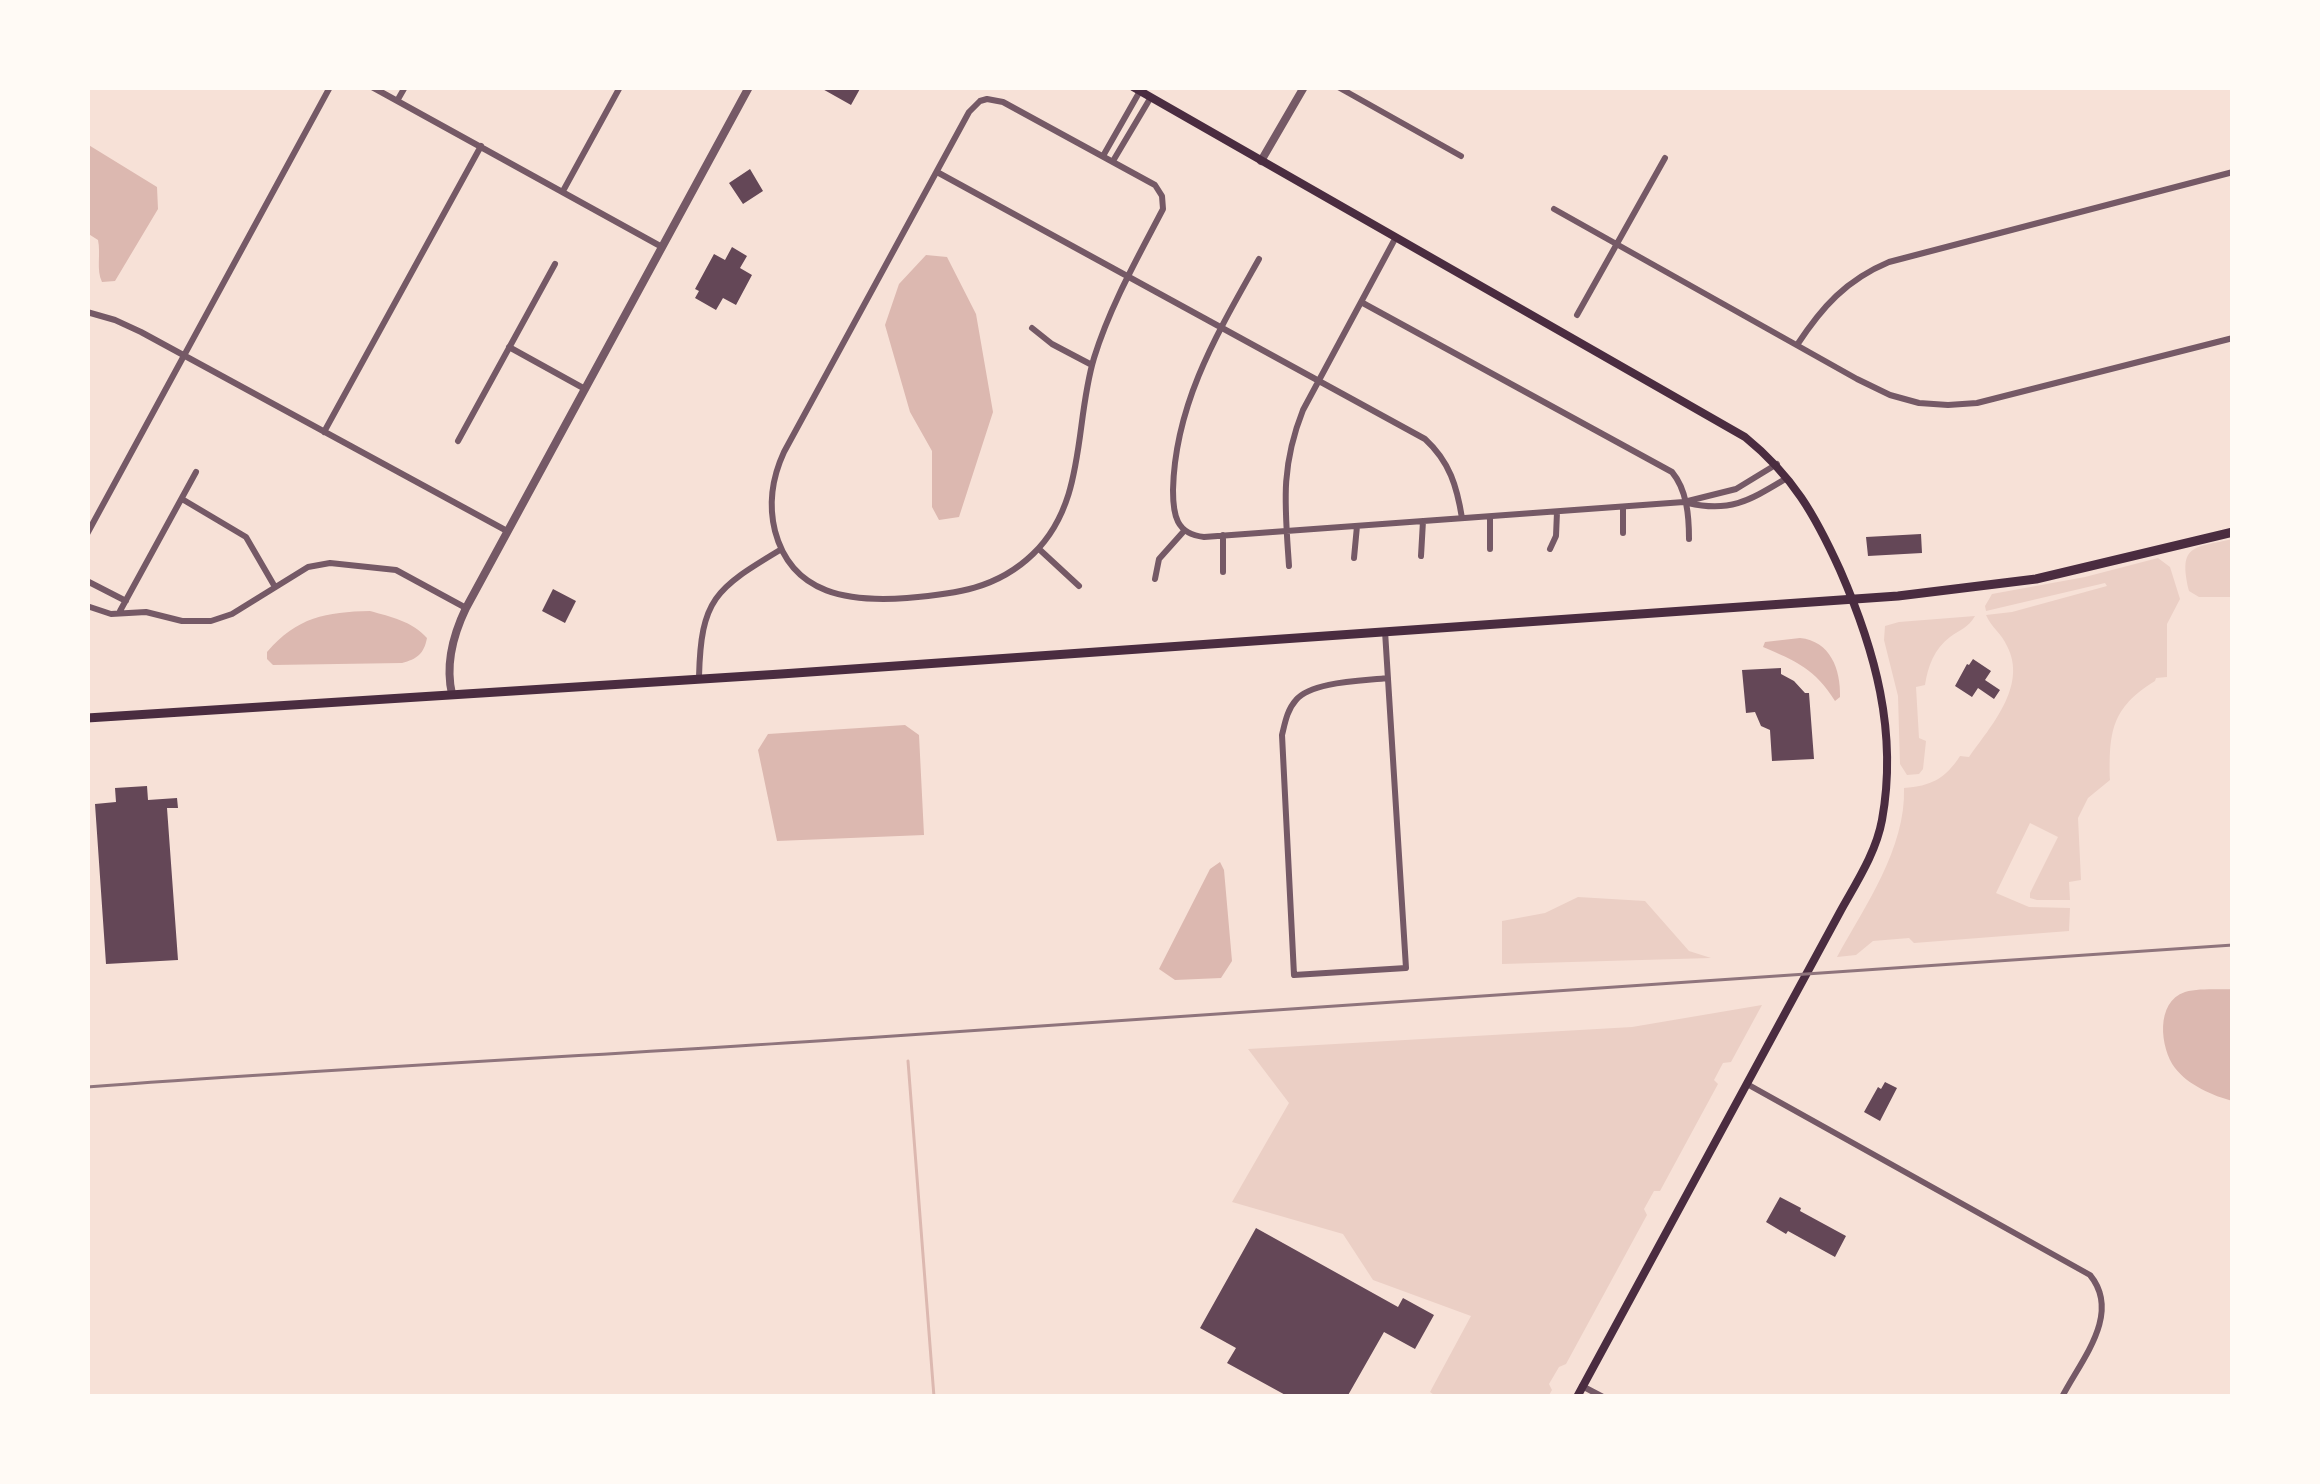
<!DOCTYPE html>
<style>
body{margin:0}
#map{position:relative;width:2320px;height:1484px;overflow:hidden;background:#f7e1d7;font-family:"Public Sans",sans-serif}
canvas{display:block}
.frame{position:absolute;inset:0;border:90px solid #fffaf5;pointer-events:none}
</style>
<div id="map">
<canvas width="2320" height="1484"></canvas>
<div class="frame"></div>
</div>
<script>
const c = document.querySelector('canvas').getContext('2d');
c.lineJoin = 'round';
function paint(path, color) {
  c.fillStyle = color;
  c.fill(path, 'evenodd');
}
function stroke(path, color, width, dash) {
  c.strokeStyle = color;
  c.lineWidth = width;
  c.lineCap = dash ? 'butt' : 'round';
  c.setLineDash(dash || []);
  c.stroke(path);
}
const green = new Path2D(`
 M2233 539V597H2199L2189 591C2178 544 2193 548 2233 539Z
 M2158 558 2170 567 2180 599 2167 624V677L2156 678 2155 681C2111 708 2109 732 2110 780L2088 798 2078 818 2081 880 2069 882 2070 900H2037L2030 898V893L2058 837 2030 823 1996 893 2029 907 2070 908 2069 931 1914 943 1909 938 1873 941 1856 955 1837 957C1865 906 1906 848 1904 788 1931 786 1945 779 1960 756L1969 757C1990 727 2028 686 2007 646 2002 634 1991 627 1986 615L2012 612 2107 586 2105 583 1986 611 1985 606 1992 594 2085 577Z
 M1975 616C1968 628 1961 629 1950 637 1934 649 1928 666 1925 685L1916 687 1919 738 1926 741 1923 769 1919 774 1907 775 1900 764 1898 696 1884 640 1885 626 1899 622Z
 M1578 897 1645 901 1689 951 1711 958 1502 964V921L1545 913Z
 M1762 1005 1731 1062 1723 1063 1714 1080 1718 1084 1660 1191H1654L1644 1209 1647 1215 1566 1364 1559 1367 1549 1384 1552 1390 1548 1397H1437L1430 1392 1471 1316 1373 1280 1343 1234 1232 1202 1289 1103 1248 1049 1632 1027Z`);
const water = new Path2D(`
 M87 144 157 187 158 209 115 281 102 282C96 270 101 254 98 240L87 233Z
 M926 255 947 257 976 314 993 412 959 517 939 520 932 507V451L910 412 885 325 899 284Z
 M370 611C391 617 412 621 427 638 424 654 417 659 402 663L273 665 267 659V652C297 617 326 612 370 611Z
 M1800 638C1830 641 1841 669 1840 697L1835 701C1815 669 1796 661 1763 647L1765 642Z
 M905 725 919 735 924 835 777 841 758 750 768 734Z
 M1220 862 1224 870 1232 961 1221 978 1175 980 1159 969 1210 869Z
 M2233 989V1101C2213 1096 2188 1085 2175 1068 2160 1048 2155 1002 2185 992 2199 988 2218 990 2233 989Z`);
const stream = new Path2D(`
 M908 1061 934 1397`);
const building = new Path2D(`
 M819 87H861L851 105Z
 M750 169 763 191 743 204 729 183Z
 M732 247 747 256 740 268 752 275 736 305 723 298 716 310 695 298 699 291 695 289 714 254 725 260Z
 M1921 534 1922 553 1868 556 1866 537Z
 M553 589 576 601 565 623 542 611Z
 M1973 659 1991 671 1985 680 2000 690 1994 699 1978 688 1972 697 1955 686 1967 664 1969 665Z
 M1781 668V674L1794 681 1805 693H1809L1814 759 1772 761 1770 730 1761 726 1755 712 1746 713 1742 670Z
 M147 786 148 800 177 798 178 808H167L178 960 106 964 95 804 116 802 115 788Z
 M1885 1082 1897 1088 1880 1121 1864 1112 1878 1087 1881 1089Z
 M1780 1197 1801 1208 1800 1211 1846 1236 1835 1257 1788 1231 1786 1234 1766 1222Z
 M1256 1228 1398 1307 1403 1298 1434 1315 1415 1349 1384 1332 1347 1397H1289L1227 1363 1236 1348 1200 1328Z`);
const minor = new Path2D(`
 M372 87 662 247
 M1338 87 1461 156
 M987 99 1003 102 1155 185 1162 196 1163 209C1138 257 1110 306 1094 358 1074 424 1087 502 1033 554 997 589 955 594 907 598 851 602 792 596 775 531 768 503 772 478 784 452L969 112 980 101Z
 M397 101 405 87
 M1103 156 1140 91
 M1113 161 1151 97
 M937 172 1425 439C1450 462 1457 487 1462 518
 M563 191 620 87
 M1554 209 1857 379 1890 395 1919 403 1948 405 1977 403 2233 338
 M1259 259C1218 332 1175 403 1173 490 1173 515 1176 534 1204 537L1684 502 1736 489 1777 464
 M1361 302 1672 472C1687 490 1689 516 1689 539
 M87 312 115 320 141 332 507 531
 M1577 315 1665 158
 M1032 328 1052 344 1090 364
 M1797 345C1822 307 1846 280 1889 262L2233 172
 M509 347 585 389
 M324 432 481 146
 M458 441 555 264
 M182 499 246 537 275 587
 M1688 503C1731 513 1750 500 1787 478
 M1623 507V533
 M1490 517V549
 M87 534 330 87
 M1039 549 1079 586
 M1550 549 1556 536 1557 512
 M1421 556 1423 521
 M1354 558 1357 526
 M1289 566C1285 506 1280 468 1303 410L1396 237
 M1223 572V535
 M1155 579 1159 559 1184 531
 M87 581 126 601
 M87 606 111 614 146 612 182 621H211L232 614 308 567 330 563 396 570 466 608
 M120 611 196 472
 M1385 631 1406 968 1294 975 1282 735C1285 723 1287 710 1296 700 1312 681 1364 681 1388 678
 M699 677C701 599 715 589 780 550
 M1747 1084 2090 1275C2122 1314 2081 1360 2062 1397
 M1582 1386 1603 1397`);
const tertiary = new Path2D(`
 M1261 161 1304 87
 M452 694C445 664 453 635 466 608L749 87`);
const secondary = new Path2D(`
 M1133 87 1745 437C1793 476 1815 515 1840 570 1875 650 1898 732 1882 820 1876 853 1856 883 1840 912L1577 1397`);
const primary = new Path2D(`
 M87 718 781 674 1898 596 2036 579 2233 532`);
const rail = new Path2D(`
 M87 1087C346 1068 605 1055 864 1038 1320 1008 1776 975 2233 945`);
paint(green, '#ebcfc5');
paint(water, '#dcb8b0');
stroke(stream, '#dcb8b0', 3);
paint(building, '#644757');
stroke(minor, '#755966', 6);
stroke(tertiary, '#755966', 8);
stroke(secondary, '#4a2c40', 8);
stroke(primary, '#4a2c40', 9);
stroke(rail, '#8f747c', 3);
</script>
